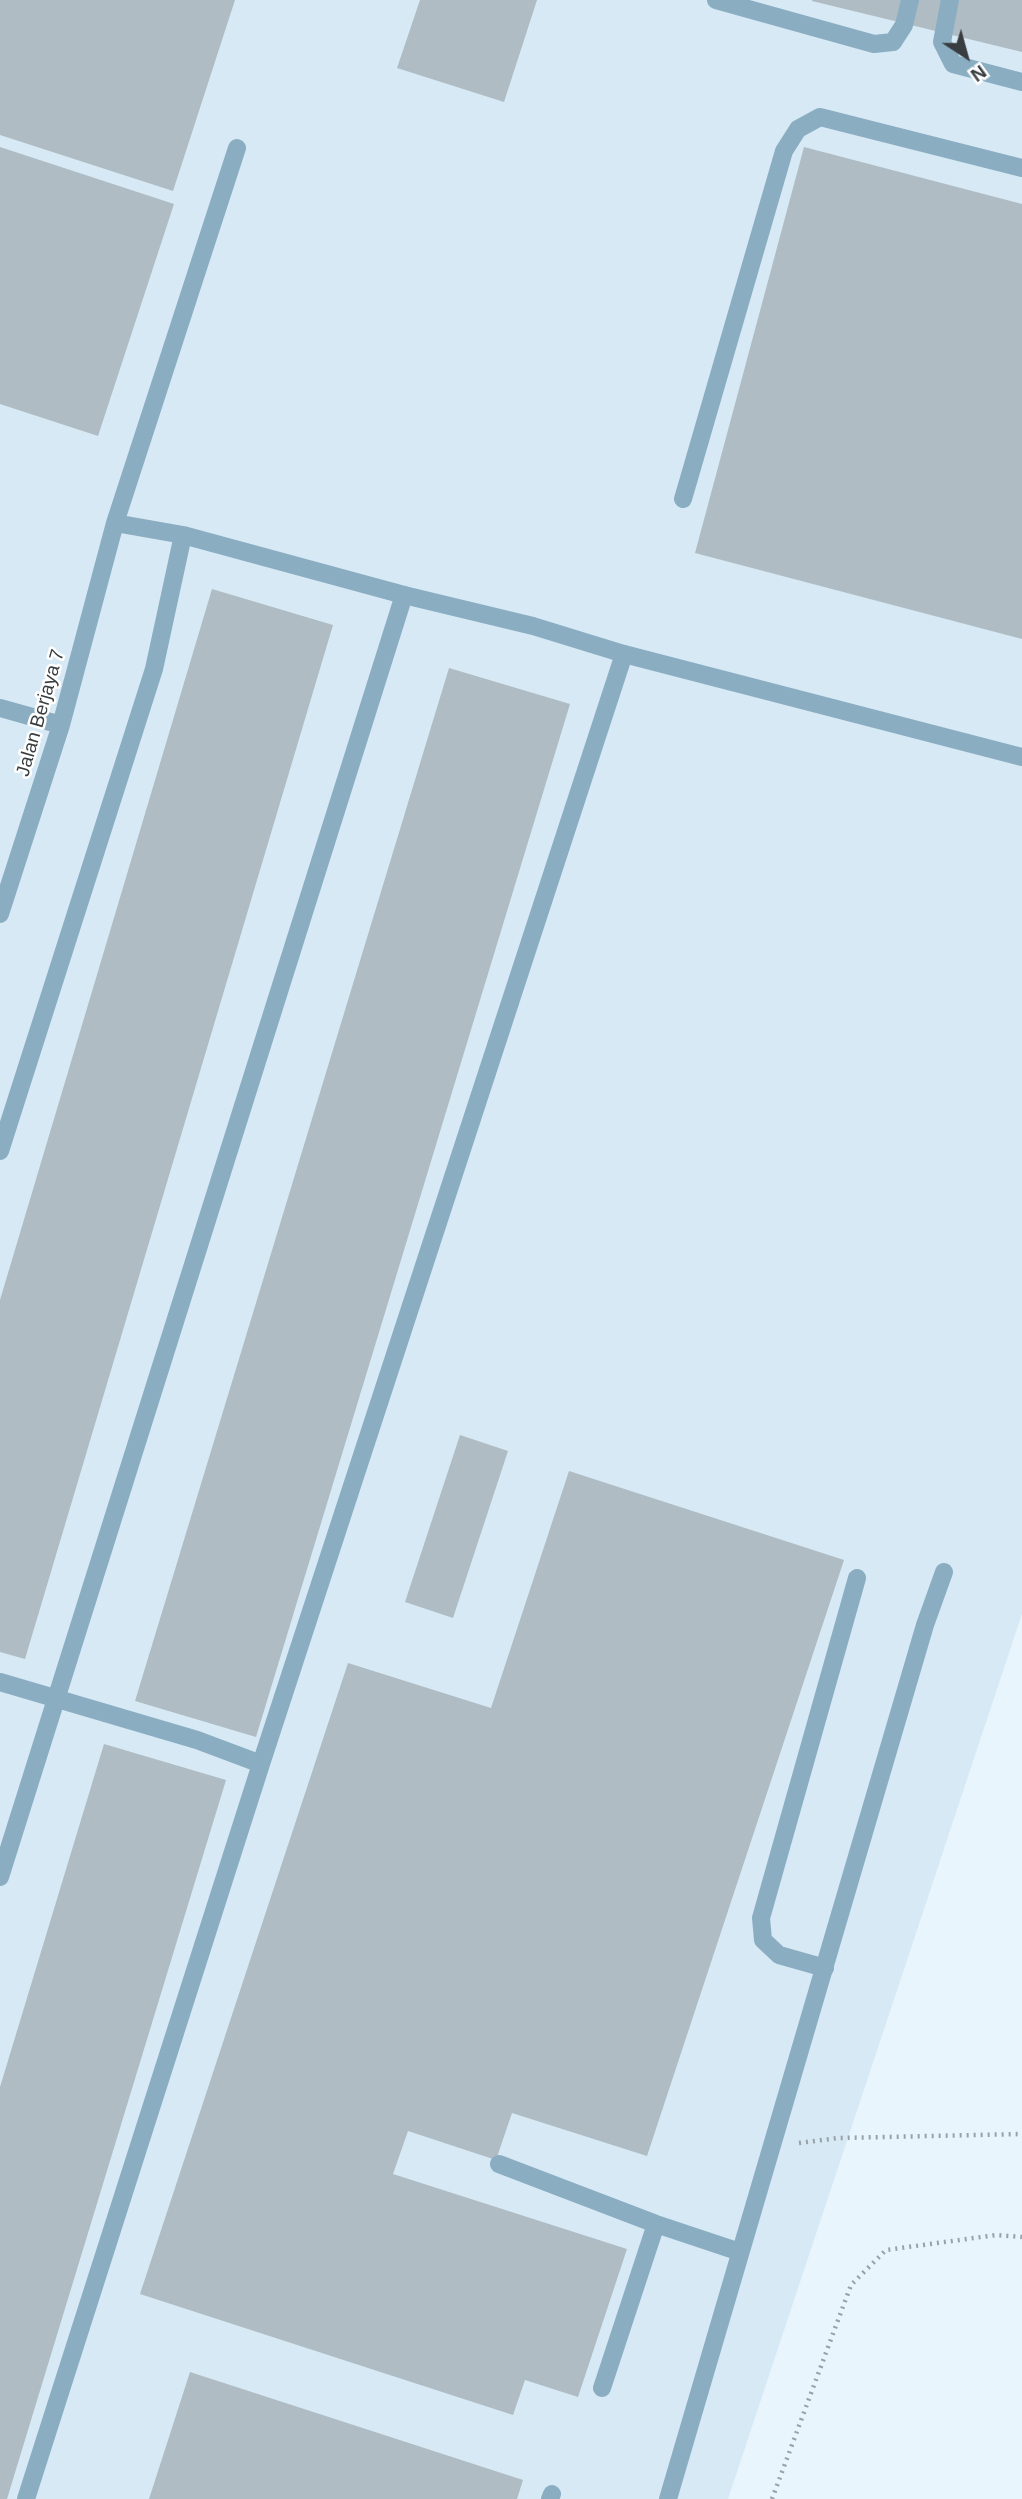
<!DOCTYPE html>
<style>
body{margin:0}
#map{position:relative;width:1022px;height:2499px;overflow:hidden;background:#e9f5fd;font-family:Helvetica,sans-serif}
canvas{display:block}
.north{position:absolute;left:931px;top:21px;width:70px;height:70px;-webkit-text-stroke:5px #fff;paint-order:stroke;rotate:144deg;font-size:19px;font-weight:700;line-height:28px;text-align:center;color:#383d40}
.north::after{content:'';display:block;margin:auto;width:24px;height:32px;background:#383d40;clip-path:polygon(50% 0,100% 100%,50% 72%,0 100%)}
</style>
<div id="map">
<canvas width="1022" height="2499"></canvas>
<div class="north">N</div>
</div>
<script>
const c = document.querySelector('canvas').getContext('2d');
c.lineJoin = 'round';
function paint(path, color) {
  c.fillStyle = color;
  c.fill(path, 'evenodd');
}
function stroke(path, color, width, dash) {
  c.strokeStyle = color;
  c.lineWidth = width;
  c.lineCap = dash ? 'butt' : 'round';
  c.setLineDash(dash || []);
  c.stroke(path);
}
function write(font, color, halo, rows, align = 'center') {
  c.font = font + ' Helvetica,sans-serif';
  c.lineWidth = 5;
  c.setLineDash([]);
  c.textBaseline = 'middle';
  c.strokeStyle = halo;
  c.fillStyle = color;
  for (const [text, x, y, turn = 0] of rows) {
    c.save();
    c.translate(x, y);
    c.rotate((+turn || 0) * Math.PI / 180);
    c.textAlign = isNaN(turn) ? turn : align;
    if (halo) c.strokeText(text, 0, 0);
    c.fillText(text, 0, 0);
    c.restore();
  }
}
const built = new Path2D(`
 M0 0H1022V1614L728 2499H0Z`);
const building = new Path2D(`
 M0 0H235L173 191 0 135Z
 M420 0H537L504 102 397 68Z
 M812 0H1022V52L812 1Z
 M0 147 174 204 98 436 0 404Z
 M804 147 1022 204V639L695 553Z
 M212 589 333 625 25 1659 0 1652V1300Z
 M449 668 570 704 256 1737 135 1701Z
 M460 1435 508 1451 453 1618 405 1602Z
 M569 1471 844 1560 647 2156 512 2113 496 2160 408 2131 393 2174 627 2249 578 2397 525 2380 513 2415 140 2294 348 1663 491 1708Z
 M104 1744 226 1780 7 2499H0V2087Z
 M190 2372 523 2480 517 2499H149Z`);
const path = new Path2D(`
 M799 2143 838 2138 1022 2134
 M772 2499 851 2285 886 2250 996 2235 1022 2237`);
const service = new Path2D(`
 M716 0 874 44 893 42 904 25 910 0
 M950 0 942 42 953 64 1022 82
 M683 499 784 151 798 129 820 117 1022 168
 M115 523 183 535 404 595
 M0 708 61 725
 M0 914 61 725 115 523 237 148
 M0 1151 154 669 183 535
 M0 1682 197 1740 261 1764
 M825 1968 779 1955 763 1940 761 1918 857 1578
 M499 2164 656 2224 740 2252
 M602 2388 656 2224
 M26 2499 261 1764 624 654
 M550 2499 552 2494`);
const minor = new Path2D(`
 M0 1877 404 595 533 626 624 654 1022 757
 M668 2499 925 1625 944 1572`);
const streetNames = [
 ["Jalan Berjaya 7",41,713,-74]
];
paint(built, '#d6e9f5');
paint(building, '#b0bcc4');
stroke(path, '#98a1a7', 4.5, [2, 5]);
stroke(service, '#8aadc2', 18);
stroke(minor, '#8aadc2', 18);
write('19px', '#383d40', '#fff', streetNames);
</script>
